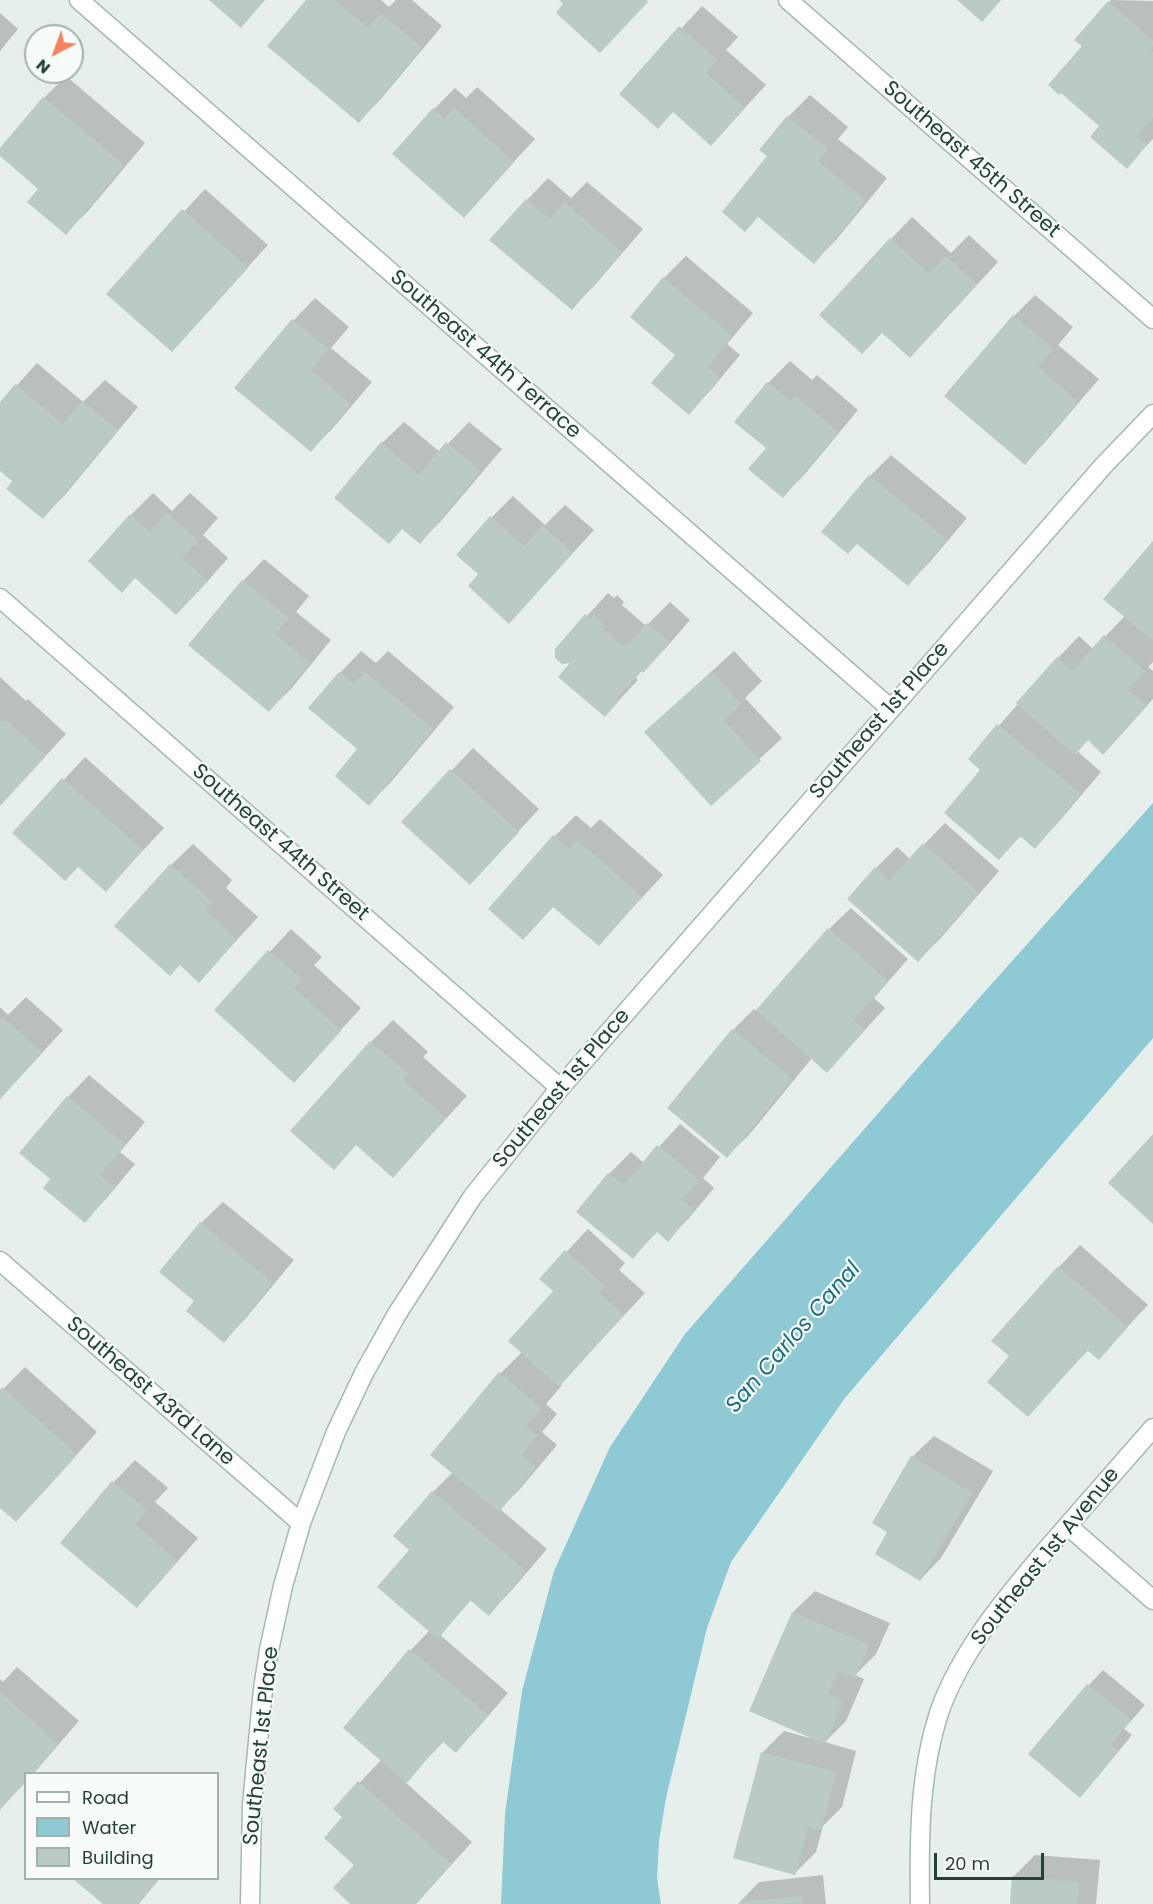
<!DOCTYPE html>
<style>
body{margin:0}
#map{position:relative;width:1153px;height:1904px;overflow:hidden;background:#e6efeb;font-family:Poppins,sans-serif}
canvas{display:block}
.legend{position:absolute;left:24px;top:1772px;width:195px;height:108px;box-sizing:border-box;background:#f7fbf9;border:2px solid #a3b1ad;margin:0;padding:8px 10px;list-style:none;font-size:18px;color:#24423a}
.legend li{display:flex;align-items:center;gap:12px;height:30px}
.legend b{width:30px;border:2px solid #a3b1ad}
.north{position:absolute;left:24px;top:24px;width:60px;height:60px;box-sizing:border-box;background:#f7fbf9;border:2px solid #a3b1ad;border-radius:50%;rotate:221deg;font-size:16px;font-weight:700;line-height:24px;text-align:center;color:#24423a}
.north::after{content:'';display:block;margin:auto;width:21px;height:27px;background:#f4845f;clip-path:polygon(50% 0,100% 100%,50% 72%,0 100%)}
.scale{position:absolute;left:934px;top:1853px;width:110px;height:27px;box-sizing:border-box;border:3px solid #24423a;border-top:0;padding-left:8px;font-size:18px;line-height:21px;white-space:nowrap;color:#24423a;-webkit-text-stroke:4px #f7fbf9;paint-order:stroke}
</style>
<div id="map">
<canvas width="1153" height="1904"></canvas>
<ul class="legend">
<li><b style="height:8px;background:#fff"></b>Road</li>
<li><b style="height:16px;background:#8ec9d4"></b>Water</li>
<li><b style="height:16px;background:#bbcac4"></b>Building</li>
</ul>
<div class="north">N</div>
<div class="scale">20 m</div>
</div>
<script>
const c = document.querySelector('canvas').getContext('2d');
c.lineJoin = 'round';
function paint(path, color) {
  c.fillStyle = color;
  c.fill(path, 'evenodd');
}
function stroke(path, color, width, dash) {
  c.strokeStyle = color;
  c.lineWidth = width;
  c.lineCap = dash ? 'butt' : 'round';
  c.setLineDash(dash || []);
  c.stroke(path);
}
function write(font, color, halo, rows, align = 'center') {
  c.font = font + ' Poppins,sans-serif';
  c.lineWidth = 4.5;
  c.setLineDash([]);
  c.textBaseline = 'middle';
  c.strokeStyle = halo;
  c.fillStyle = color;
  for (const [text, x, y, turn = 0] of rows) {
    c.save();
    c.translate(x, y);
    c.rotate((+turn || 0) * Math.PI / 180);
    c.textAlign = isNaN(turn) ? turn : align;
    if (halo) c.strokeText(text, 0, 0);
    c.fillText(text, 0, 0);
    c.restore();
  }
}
const water = new Path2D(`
 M1153 803V1038L845 1398 731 1562 707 1628 666 1798 659 1841 657 1879 661 1904H501L505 1814 522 1691 554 1571 610 1447 685 1334 972 1006Z`);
const shadow = new Path2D(`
 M308 0H381L389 7 396 0H412L442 26 380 100 359 121Z
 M1111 0 1153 1V139L1126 167 1102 126 1084 46 1077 39Z
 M702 6 738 37 726 50 766 85 711 144 674 111 621 94Z
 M0 13 18 29 0 51Z
 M66 76 145 143 88 211 66 233 40 189 0 154V150L44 98Z
 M477 87 535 139 464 216 434 109 455 88 466 98Z
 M810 95 848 127 838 139 887 178 836 240 814 262 769 156 761 149 788 117Z
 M548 178 571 198 587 182 643 229 593 287 572 308 492 240 527 200Z
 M205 189 268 245 172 350 108 294Z
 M912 217 951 253 969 235 998 262 931 335 891 239Z
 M686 256 753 313 727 344 740 355 710 391 689 413 677 355 632 317 664 278Z
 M1035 295 1073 327 1058 345 1099 379 1046 441 1025 463 1014 316Z
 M315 298 349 327 331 348 372 382 332 429 311 450 236 388 294 320Z
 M790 361 812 380 817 375 858 410 804 475 783 496 768 448 736 422 768 383Z
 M37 363 83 402 105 380 138 407 64 496 43 517 14 481 0 469V404Z
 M404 422 440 452 469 422 502 449 441 521 420 542 382 443Z
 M891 455 967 518 929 563 908 584 858 542 870 476Z
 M153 493 172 511 190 493 218 518 203 535 228 558 198 592 136 577 131 515Z
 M513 496 545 525 565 505 594 530 509 622 480 574 491 518Z
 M1153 543V662L1148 667 1153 671V699L1103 753 1089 739 1077 751 1101 772 1056 825 1035 847 1021 836 999 858 982 770 970 759 1058 658 1079 636 1093 649 1125 616Z
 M264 559 309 596 296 612 331 640 291 689 269 710 243 581Z
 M608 593 614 598 617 595 624 602 622 605 645 625 648 624 670 602 690 620 665 649 642 670 636 678 638 680 605 715 574 660 556 650Z
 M361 651 376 663 388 651 454 707 391 782 369 804 359 749 340 673Z
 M734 651 762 681 745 698 782 738 711 804 668 711Z
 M0 677 26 701 28 699 66 734 0 805Z
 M473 748 539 809 491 861 403 822Z
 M85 757 164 828 106 890 79 866 14 833Z
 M576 815 591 828 600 819 663 875 599 944 554 906 523 938 555 836Z
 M945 823 999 871 940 939 918 960 876 868 897 847 910 859Z
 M193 844 232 880 226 888 258 917 199 981 171 865Z
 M851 908 908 959 874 998 885 1008 827 1071 812 1058 749 1135 727 1156 733 1030 754 1009 757 1011 829 929Z
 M291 929 322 957 314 965 361 1008 294 1081 216 1010Z
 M26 997 63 1030 0 1099V1007L8 1015Z
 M393 1020 428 1052 423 1057 467 1096 393 1176 357 1144 333 1168 292 1131 371 1042Z
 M89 1075 145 1122 120 1152 135 1164 106 1199 85 1221 52 1179 68 1097Z
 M680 1124 720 1157 703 1178 714 1188 689 1218 668 1240 658 1231 633 1257 578 1211 609 1174 631 1152 644 1163Z
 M223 1202 294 1260 245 1319 224 1341 196 1300 201 1223Z
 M588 1229 625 1263 619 1270 645 1293 560 1384 562 1385 546 1404 557 1414 542 1432 557 1445 520 1489 500 1509 547 1549 510 1592 489 1614 472 1599 440 1635 508 1693 477 1729 456 1751 444 1741 405 1782 472 1842 416 1904H353L356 1865 344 1817 335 1809 382 1759 345 1727 411 1650 430 1630 411 1549 395 1536 433 1492 453 1472 432 1455 501 1373 522 1352 555 1291 541 1279Z
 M1080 1245 1148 1305 1099 1357 1089 1349 1028 1415 1011 1356 993 1340 1059 1267Z
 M25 1367 97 1432 37 1499 0 1506V1392Z
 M934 1436 993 1471 941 1558 920 1580 889 1532 912 1457Z
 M135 1460 168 1488 155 1502 198 1538 158 1584 137 1606 62 1543 114 1482Z
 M815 1591 890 1623 876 1654 855 1675 864 1679 846 1721 825 1742 856 1751 842 1807 823 1826 816 1852 794 1874 762 1753 784 1731 810 1738 811 1737 793 1612Z
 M17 1667 79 1721 33 1774H26V1782L0 1808V1679L3 1682Z
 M1103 1670 1145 1705 1124 1729 1132 1735 1094 1781 1030 1754 1089 1685Z
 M1035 1855 1100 1860 1096 1904H1011L1014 1876Z
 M823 1875 826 1904H738L759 1882Z
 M75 1878H160L139 1904H105Z`);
const building = new Path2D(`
 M209 0H265L241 28Z
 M306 0H334L368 28 381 13 422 48 359 123 267 46Z
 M559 0H646L648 2 600 53 556 13 563 4Z
 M957 0H1001L982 22Z
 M1108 1 1153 41V46L1150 49 1153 52V117L1137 136 1147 145 1127 169 1090 137 1099 126 1061 93 1059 95 1048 85 1082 46 1074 40Z
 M679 26 717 60 706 73 745 108 711 146 673 112 658 129 619 94Z
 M43 97 124 165 66 235 27 202 38 189 0 156V148Z
 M433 108 444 119 454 108 514 162 464 218 392 154Z
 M787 116 828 149 818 161 866 201 814 264 758 217 745 232 722 212 767 156 759 150Z
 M526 199 550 219 564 202 622 252 572 310 489 240Z
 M182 209 248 268 172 352 106 294Z
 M890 238 929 274 946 256 977 284 910 358 882 333 862 354 819 315Z
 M663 277 732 336 707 367 720 378 689 415 651 383 675 355 630 317Z
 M1013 315 1053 349 1038 367 1078 402 1025 465 944 396Z
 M292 319 328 349 311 370 351 404 311 452 234 388Z
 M767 382 790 401 795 395 838 432 783 498 748 469 766 448 734 422Z
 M15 384 63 424 82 401 118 430 43 519 6 489 12 481 0 471V402Z
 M381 442 419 475 446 442 481 471 420 544 402 529 389 544 334 498Z
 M869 475 947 540 908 586 857 544 848 554 821 532Z
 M167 513 198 541 182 558 208 581 176 615 135 578 122 593 88 561 130 514 150 532Z
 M490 516 524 546 542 525 573 553 509 624 468 586 478 574 456 555Z
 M1153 541V641L1103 599Z
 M242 580 289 618 275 634 310 663 269 712 188 645Z
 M585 614 591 619 594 615 604 624 601 627 623 646 628 645 647 623 670 643 643 673 641 671 615 700 618 702 605 717 558 677 570 663 562 664 555 658V649Z
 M1104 635 1145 671 1128 690 1147 706 1103 755 1088 740 1075 755 1016 703 1057 657 1072 671Z
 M712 671 741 704 724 720 761 761 711 806 644 732Z
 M339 672 354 684 365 672 433 729 369 806 335 776 357 749 308 708Z
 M0 719 3 722 6 720 46 756 0 806Z
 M997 724 1081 794 1035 849 1020 836 999 860 944 813 980 770 968 759Z
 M450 769 519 832 470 885 401 822Z
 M62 778 143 850 106 892 78 867 65 881 12 833Z
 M553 835 569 849 577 840 642 897 599 946 553 907 523 940 488 909Z
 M923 843 979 893 918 962 847 899 875 867 889 881Z
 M170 864 212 902 205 910 237 940 199 983 180 965 170 976 114 926Z
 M828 928 888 981 853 1020 865 1030 827 1073 756 1010Z
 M268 950 302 979 294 988 341 1031 294 1083 214 1010Z
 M3 1017 42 1053 0 1099V1021Z
 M732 1029 792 1079 727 1158 667 1108Z
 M370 1041 408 1074 403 1080 446 1118 393 1178 356 1145 334 1170 290 1131Z
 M67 1096 125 1145 100 1175 115 1187 85 1223 43 1188 50 1179 19 1153Z
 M1153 1134V1224L1108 1183Z
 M657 1145 699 1180 682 1200 694 1210 668 1242 656 1231 633 1259 576 1212 608 1173 624 1185Z
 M200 1222 273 1283 224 1343 186 1311 194 1301 159 1272Z
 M565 1250 605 1286 599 1293 624 1315 559 1387 508 1341 553 1291 539 1279Z
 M1058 1266 1128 1327 1099 1360 1087 1350 1028 1417 987 1382 1009 1356 991 1341Z
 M499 1372 541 1408 526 1426 537 1436 521 1455 536 1467 499 1512 430 1455Z
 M2 1387 77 1455 16 1522 0 1508V1390Z
 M911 1456 972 1493 920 1581 875 1554 887 1532 872 1523Z
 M112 1481 147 1510 135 1524 177 1561 137 1608 60 1543Z
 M432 1491 526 1571 489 1616 470 1600 438 1639 377 1587 409 1550 393 1536Z
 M792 1612 869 1645 855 1678 838 1671 828 1694 843 1701 825 1744 749 1711Z
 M409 1649 488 1715 456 1753 442 1741 407 1783 343 1728Z
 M1087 1684 1131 1720 1111 1744 1119 1751 1080 1798 1028 1754Z
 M0 1692 58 1744 32 1774H26V1781L0 1810Z
 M761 1752 836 1772 821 1830 808 1827 795 1875 733 1858Z
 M358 1781 451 1864 416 1904H350L333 1888 354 1865 324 1838 342 1817 333 1809Z
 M1012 1876 1079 1882 1077 1904H1010Z
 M72 1878H160L138 1904H103Z
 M802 1896 803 1904H740V1902Z`);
const minor = new Path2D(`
 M79 0 891 709
 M788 0 1153 319
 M0 598 560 1088
 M0 1261 301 1523
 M1068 1526 1153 1600
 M250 1904 252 1805 263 1689 269 1650 283 1586 301 1523 336 1432 364 1373 397 1314 473 1196 560 1088 1104 465 1153 414
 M920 1904C919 1838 919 1773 940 1710 962 1649 1007 1597 1048 1548 1083 1508 1118 1468 1153 1428`);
const streetNames = [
 ["Southeast 45th Street",971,160,41],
 ["Southeast 44th Terrace",485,355,41],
 ["Southeast 1st Place",880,721,-49],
 ["Southeast 44th Street",280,843,41],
 ["Southeast 1st Place",562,1089,-50],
 ["Southeast 43rd Lane",150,1392,41],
 ["Southeast 1st Avenue",1046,1557,-51],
 ["Southeast 1st Place",262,1746,-84]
];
const waterNames = [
 ["San Carlos Canal",794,1338,-49]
];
paint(water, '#8ec9d4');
paint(shadow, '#0003');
paint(building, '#bbcac4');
stroke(minor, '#a8b8b2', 21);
stroke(minor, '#fff', 18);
write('21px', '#24423a', '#f7fbf9', streetNames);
write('italic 22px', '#1c6f80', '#f7fbf9', waterNames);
</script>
